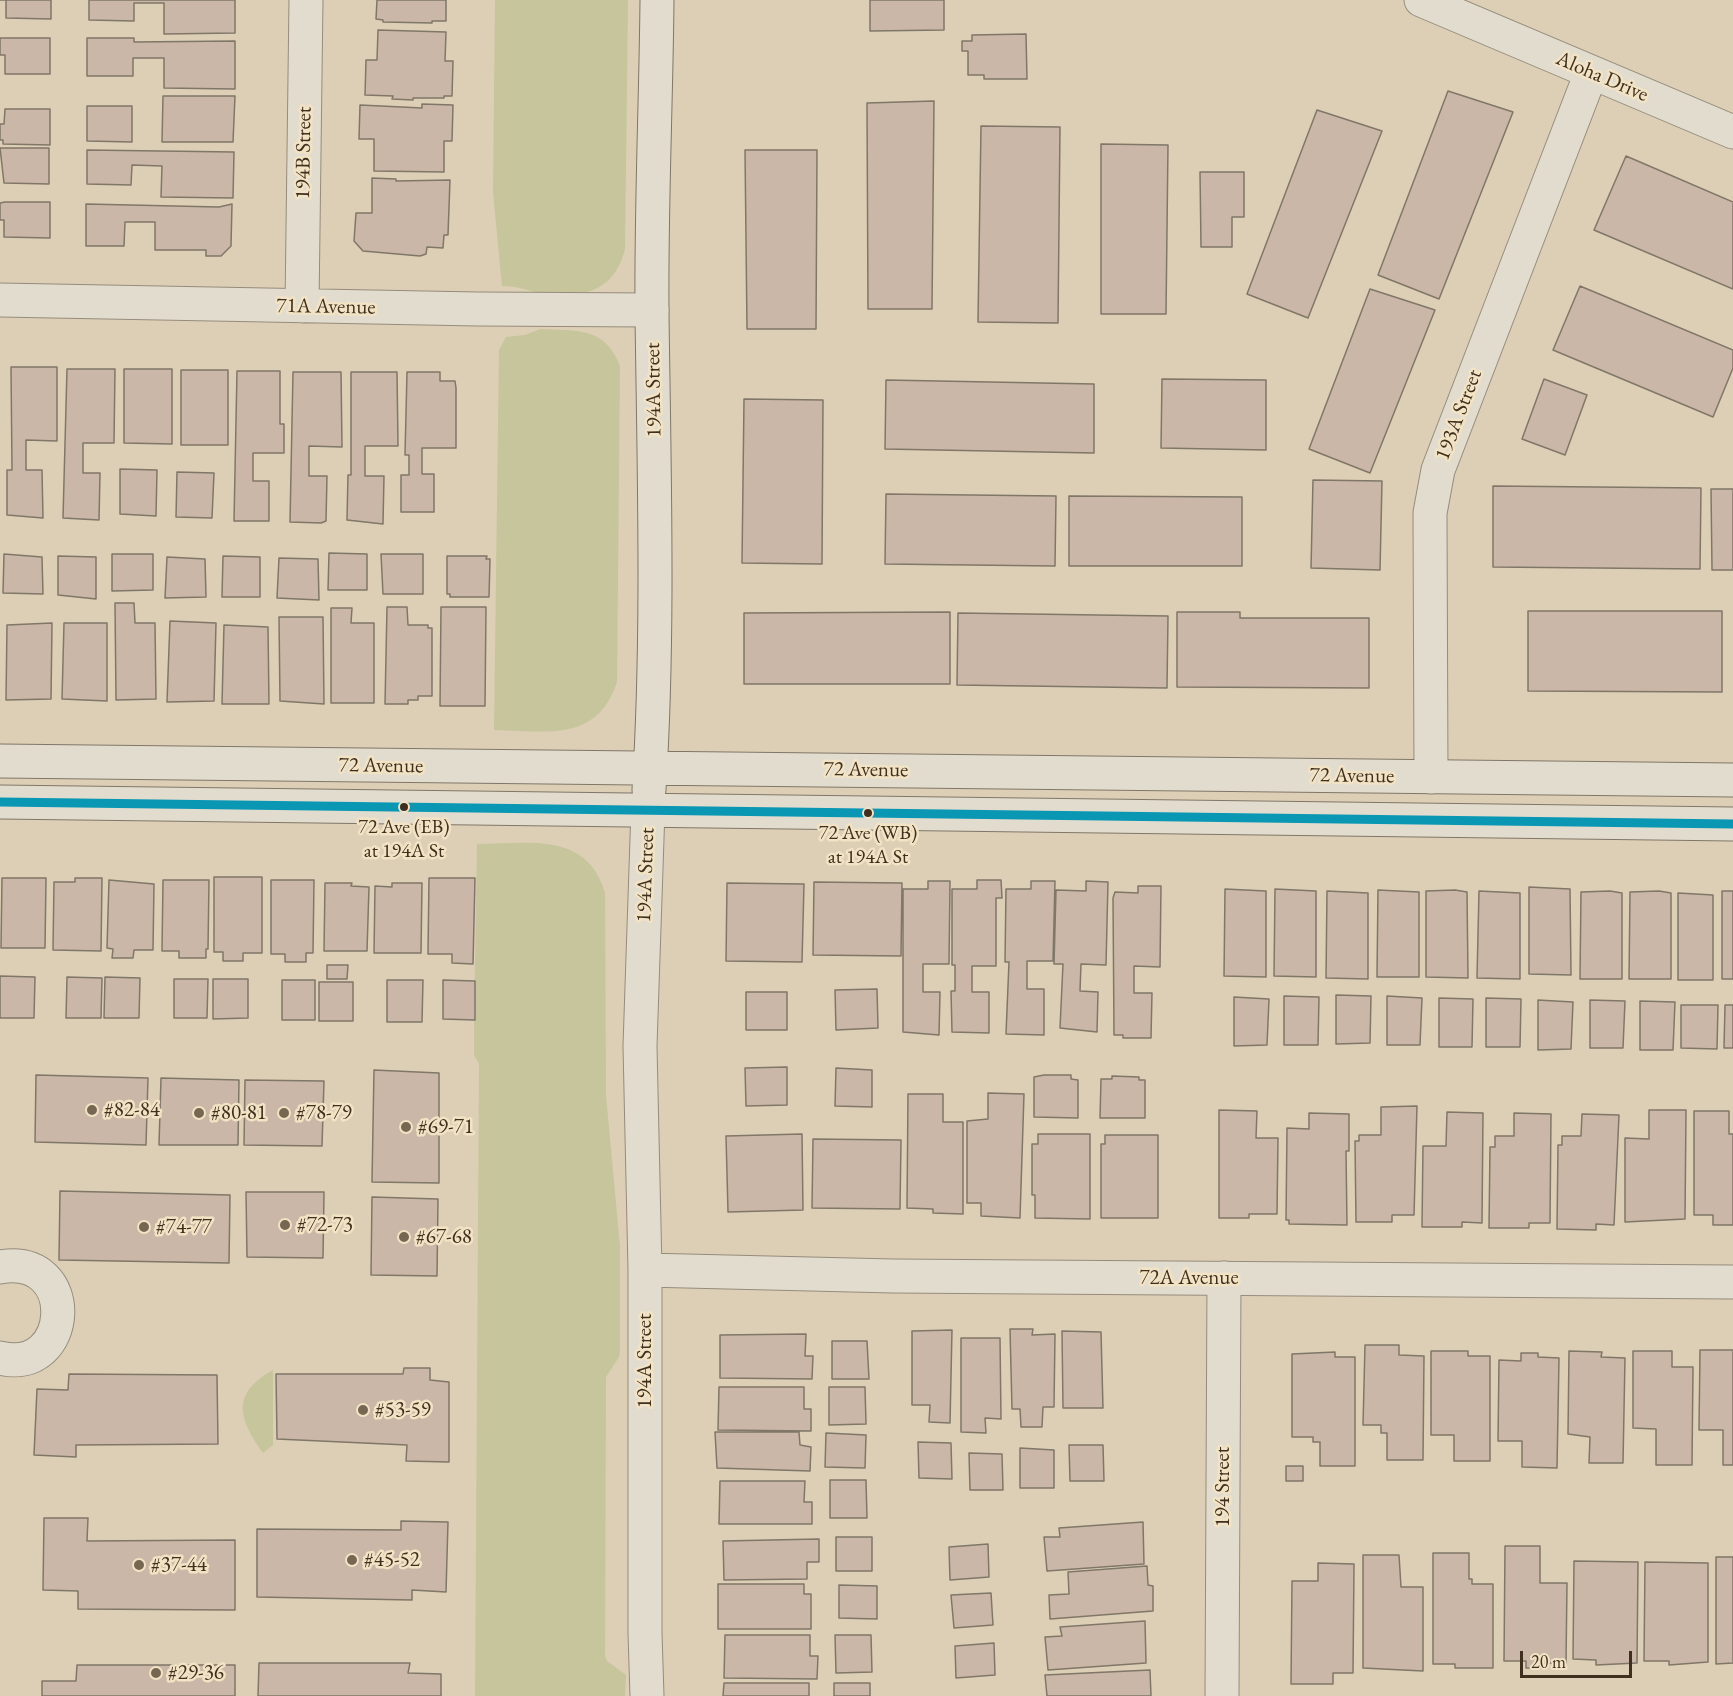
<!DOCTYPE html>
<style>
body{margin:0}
#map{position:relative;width:1733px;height:1696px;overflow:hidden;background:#dccfb5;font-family:"EB Garamond",serif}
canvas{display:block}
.scale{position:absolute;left:1520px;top:1651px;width:112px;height:27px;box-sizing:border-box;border:3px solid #3f2f1e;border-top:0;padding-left:8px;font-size:18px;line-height:21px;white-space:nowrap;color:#3f2f1e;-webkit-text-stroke:4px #f2e3c5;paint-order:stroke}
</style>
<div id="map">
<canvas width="1733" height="1696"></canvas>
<div class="scale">20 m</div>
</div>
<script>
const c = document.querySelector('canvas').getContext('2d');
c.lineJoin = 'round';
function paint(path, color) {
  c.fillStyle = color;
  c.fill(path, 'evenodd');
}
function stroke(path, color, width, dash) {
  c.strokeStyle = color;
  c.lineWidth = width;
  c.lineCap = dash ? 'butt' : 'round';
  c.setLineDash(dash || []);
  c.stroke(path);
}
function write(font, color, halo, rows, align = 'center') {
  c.font = font + ' "EB Garamond",serif';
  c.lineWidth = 5;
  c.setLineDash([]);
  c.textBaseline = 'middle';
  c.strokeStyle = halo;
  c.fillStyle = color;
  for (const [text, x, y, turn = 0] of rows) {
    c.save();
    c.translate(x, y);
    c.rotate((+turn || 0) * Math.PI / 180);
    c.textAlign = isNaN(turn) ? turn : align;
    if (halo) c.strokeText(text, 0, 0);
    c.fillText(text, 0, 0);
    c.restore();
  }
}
const green = new Path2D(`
 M495 0H628L625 249C614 293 581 299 539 293 525 290 519 286 502 286L493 192Z
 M540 329C576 331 605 326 620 366L617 682C597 743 546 731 494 730L499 350 506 337 525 335Z
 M477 844C529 844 587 831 605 893L606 1095 620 1247V1351L619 1357 606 1377 605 1656 607 1661 626 1675 625 1696H475L479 1064 474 1055V1027Z
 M273 1370V1445L263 1453C239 1419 230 1394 273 1370Z`);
const building = new Path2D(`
 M0 0H51V19L6 18V0Z
 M89 0H235V33L164 34V3H134V21L89 20Z
 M377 0H446V21H432V23L383 22V20L376 19Z
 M870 0H944V30L870 31Z
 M378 30 446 32 445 61H453L452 96H444V98H413V100L392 99 393 96 365 95 366 60H377Z
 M1026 34 1027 79H984V75H968V51H962V41H972V35Z
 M0 38H50V74H5V55H0Z
 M87 38H134V42L235 41V89L164 88V58H133V76H87Z
 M1448 91 1513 112 1439 299 1378 275Z
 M163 96H235L233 142H162Z
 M934 101 932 309H868L867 103Z
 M422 104 453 105 452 141H444V172L374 171V139H359L360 105 422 108Z
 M87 106H132V142L87 141Z
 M5 109H50V145L3 144V140H0V124H4Z
 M1317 110 1382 131 1308 318 1247 294Z
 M981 126 1060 127 1058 323 978 322Z
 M1101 144 1168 145 1166 314H1101Z
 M0 148H49V184L4 183Z
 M87 150 234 152 233 198 161 197 162 166 132 165 131 185 87 184Z
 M745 150H817L816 329H747Z
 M1626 156 1733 202V289L1594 230Z
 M1200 172H1244V217H1232V247H1201Z
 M372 178 396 179V181L450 180 448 235H444L443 248 427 247 426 254 420 256 363 251 354 241 356 213H372Z
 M5 202H50V238L4 237V220H0V203Z
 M86 204 219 207 232 204 231 246 221 256H206V250H155V222H125L124 246H86Z
 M1580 286 1733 350V368L1713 417 1553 350Z
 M1370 289 1435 310 1370 473 1309 449Z
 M11 367H57V441L26 440V470H42L43 518 7 515V470H12Z
 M67 369H115L114 443H83V473H100L99 520 63 518Z
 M124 369H172V444L124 443Z
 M181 370H228V445H181Z
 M237 371H280V424H284V453H253V481H269V521H234Z
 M293 372H341L342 447 309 446V476H327L326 521 321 523 290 522Z
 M351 372H397L398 446H365V476H384L383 524 347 520 348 475H351Z
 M407 372H440V381H455L456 388V448H422V474H434V512H401V475H409V455H405Z
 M1162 379 1266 380V450L1161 448Z
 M1544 379 1587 395 1565 455 1522 439Z
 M886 380 1094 384V453L885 449Z
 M744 399 823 400 822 564 742 563Z
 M120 469 157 470 156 516 120 514Z
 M177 472 214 473 212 518 176 517Z
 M1313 480 1382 481 1380 570 1311 568Z
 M1493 486 1701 488 1700 569 1493 567Z
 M1711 489H1733V570H1712Z
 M886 494 1056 496 1055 566 885 564Z
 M1069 496 1242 497V566H1069Z
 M329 553 367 554V590H328Z
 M4 554 42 557 43 594 3 593Z
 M112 554H153V590L112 591Z
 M381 554H423V594H383Z
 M58 556 96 557V599L58 595Z
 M223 556 260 557V597H222Z
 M447 556H487L486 559H490L489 597H450V594H447Z
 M167 557 205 559 206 597 165 598Z
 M279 558 318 559 319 600 277 598Z
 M115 603H134L135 623H155L156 699 116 700Z
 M387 607H407L408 625H428V628H432V696H418V700H408V704H385Z
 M441 607H486L485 706H440Z
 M331 608H352L351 623H374V703H331Z
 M1528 611H1722V692L1528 691Z
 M950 612V684H744V613Z
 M1177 612H1240V618H1369V688L1177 687Z
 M958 613 1168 616 1167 688 957 685Z
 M279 617H323L324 704 280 701Z
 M170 621 216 623 214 701 167 702Z
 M52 623 51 699 6 700 7 625Z
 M64 623H107V701L62 699Z
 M224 625 268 627 269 704H222Z
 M214 877H262V953H243V961H223V952H214Z
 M2 878H46L45 948H1Z
 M75 878H102L101 951 53 950 54 882H75Z
 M429 878H475L473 964 452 963V954H428Z
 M109 880 154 884 153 950H134L133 958H112L113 949 107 948Z
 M163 880H209L208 949H206V958H179V951H162Z
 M271 880H314L313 953H306V962H285V954H271Z
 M977 880H1001L1002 898H996V966H972V992H989V1033L952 1032 951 991H955V965H952V889H977Z
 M928 881H950L949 964H923V992H940L939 1035 903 1032V889H928Z
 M1031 881H1055L1053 961H1027V989H1044V1035L1006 1034 1009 962H1005L1006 889H1031Z
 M1086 881 1108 882 1106 965 1081 964 1080 991 1098 992 1097 1032 1060 1028 1063 964H1054L1056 890 1086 891Z
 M814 882 902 883 901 956 813 955Z
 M325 883H352L351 886 369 887 367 951H324Z
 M392 883H422L421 953H374L375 886 392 887Z
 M727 883 804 884 802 962 726 961Z
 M1138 886H1161L1160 967 1134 966V993H1152L1151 1038H1123V1035H1114L1113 898 1115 892 1138 893Z
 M1529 887 1570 889 1571 975 1529 974Z
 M1225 889 1266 891V977L1224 976Z
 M1275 889 1316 891V977L1274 976Z
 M1378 890 1419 892V977H1377Z
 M1455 890 1467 892 1468 978 1426 977V891Z
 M1327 891 1368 893V979L1326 978Z
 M1479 891 1520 893V979L1477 978Z
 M1610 891 1622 893V979H1580L1581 892Z
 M1659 891 1671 893V979H1629L1630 892Z
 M1722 891H1733V979H1722Z
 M1678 893 1713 895V980H1678Z
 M327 965H348L347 979H327Z
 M0 976 35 977 34 1018H0Z
 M67 977 102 978 101 1018H66Z
 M105 977 140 978 139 1018H104Z
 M174 979H208L207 1018H174Z
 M213 979H248V1018L213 1019Z
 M282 980H315V1020H282Z
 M387 980H423L422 1022H387Z
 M443 980 475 981V1020L443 1019Z
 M319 982H353V1021H319Z
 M877 989 878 1028 836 1030 835 990Z
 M746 992H787V1030H746Z
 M1336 995 1371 996 1370 1043 1336 1044Z
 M1284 996 1319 997 1318 1045H1284Z
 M1387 996 1422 998 1420 1045H1387Z
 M1234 997 1269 999 1267 1045 1234 1046Z
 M1439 998 1473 999 1472 1047H1439Z
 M1486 998 1521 999 1520 1047H1486Z
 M1538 1000 1573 1002 1571 1049 1538 1050Z
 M1590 1000 1625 1001 1623 1048H1590Z
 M1640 1001 1675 1002 1673 1050H1640Z
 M1681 1005H1718L1717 1049 1681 1048Z
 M1725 1005H1733V1048H1724Z
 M787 1067V1105L746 1106 745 1068Z
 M836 1068 872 1070V1107L835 1106Z
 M374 1070 439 1073V1183L372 1182Z
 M36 1075 148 1078 146 1145 35 1142Z
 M1044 1075H1071V1079L1078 1080V1118L1034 1117V1077Z
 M1112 1076 1139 1077V1080H1145V1118H1100L1101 1079H1112Z
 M161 1078 239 1080 238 1145H159Z
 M245 1080 324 1081 322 1146 244 1145Z
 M988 1093 1024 1094 1020 1218 981 1216V1203H967V1121L988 1119Z
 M908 1094H943V1122H963V1214L933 1213V1209L907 1208Z
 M1417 1106 1414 1215H1392V1222H1356L1355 1141H1359V1135H1381V1107Z
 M1219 1110 1257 1111 1256 1138H1278L1277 1214H1249V1218H1219Z
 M1649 1110H1686L1685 1219 1625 1222V1138L1649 1139Z
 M1694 1111H1729V1134H1733V1225H1713V1215H1694Z
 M1447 1112 1483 1113 1482 1223 1462 1222V1227H1422L1423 1146H1446Z
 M1309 1113 1349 1114V1151H1346L1347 1225 1289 1224V1220H1286L1287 1128 1309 1129Z
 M1514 1113 1551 1114 1550 1223H1529V1228H1489L1490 1147H1495V1136H1514Z
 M1582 1114 1619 1115 1614 1225 1596 1224V1230L1557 1229 1558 1145H1562V1136H1581Z
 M802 1134 803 1210 728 1212 726 1136Z
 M1038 1134H1090V1219L1035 1218V1195H1032V1144H1038Z
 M1105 1135H1158V1218H1101V1144H1105Z
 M813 1139 901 1140 900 1209 812 1208Z
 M60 1191 230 1195 229 1263 59 1260Z
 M246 1192H324L323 1258 247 1257Z
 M372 1197 438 1199 437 1276 371 1275Z
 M1010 1329H1033L1032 1335 1055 1334 1054 1407H1043L1042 1427H1021L1020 1409H1012Z
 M952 1330 950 1423 929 1422 930 1405H912V1331Z
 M1062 1331 1101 1332 1103 1408H1063Z
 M806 1334 805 1356H813L812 1379 720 1378V1335Z
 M961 1338H1000L1001 1419 985 1418 986 1433 961 1432Z
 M832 1341H867L869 1379H832Z
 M1365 1345H1399V1355L1424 1356 1423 1460H1387V1433H1381V1425H1363Z
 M1700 1350H1733V1465H1723V1430H1699Z
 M1431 1351H1468V1356H1490V1461H1454V1435H1431Z
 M1569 1351 1602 1352 1601 1357 1625 1358 1623 1463H1589L1590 1437 1568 1434Z
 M1633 1351H1672V1367H1693L1692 1465H1656V1429L1633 1428Z
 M1335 1352V1357H1355V1466H1320V1442H1313V1437H1292V1354Z
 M1521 1353H1538V1357L1559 1358 1557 1468 1522 1467V1441H1498L1499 1360 1521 1361Z
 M404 1368H430V1380L449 1382V1462L406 1461 407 1445 277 1439 276 1374H403Z
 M69 1374 217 1375 218 1444 76 1445V1457L34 1455 37 1389 68 1390Z
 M719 1387H804V1409H811V1431L718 1430Z
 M829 1387H865L866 1424 829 1425Z
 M715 1432H799L800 1445 811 1447 810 1471 717 1468Z
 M826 1433 866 1435 865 1468 825 1467Z
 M918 1442 951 1443 952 1479 919 1478Z
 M1069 1445H1103L1104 1481H1070Z
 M1020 1448 1054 1450V1488H1020Z
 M969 1453 1002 1454 1003 1490H970Z
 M1286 1466H1303V1481H1286Z
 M830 1480H866L867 1518H830Z
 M720 1481H805L804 1502H812V1524H719Z
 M44 1518H88L87 1541 235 1540V1610L78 1609V1591L43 1590Z
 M401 1521 448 1522 446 1592 412 1590V1600L257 1597V1529L401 1530Z
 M1143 1522 1144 1564 1047 1571 1044 1537H1060L1059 1528Z
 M836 1537H872V1571H836Z
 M819 1539V1562H807V1579L724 1580 723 1541Z
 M988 1544 989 1577 950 1580 949 1547Z
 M1505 1546H1540V1583H1567L1566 1663H1545V1668H1526V1661H1504Z
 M1433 1553H1469V1579H1472V1584H1493V1668H1455V1664H1433Z
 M1363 1555H1399L1401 1587H1423V1671L1363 1668Z
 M1716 1557H1733V1663L1716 1664Z
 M1574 1561 1638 1562 1637 1663 1596 1665V1660L1573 1659Z
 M1645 1562 1708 1563V1662L1669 1665V1661H1644Z
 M1318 1563 1354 1564 1353 1673H1333V1684H1291L1292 1581H1318Z
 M1147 1566 1148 1585 1153 1586V1611L1050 1619 1049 1595 1069 1594 1068 1572Z
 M718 1584H804V1594H811V1629H718Z
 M839 1585 877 1586V1619L839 1618Z
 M991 1593 993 1625 954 1628 951 1595Z
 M1145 1621 1146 1663 1048 1670 1045 1637 1062 1636 1060 1627Z
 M725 1635H810V1656H818L817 1679 724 1678Z
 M835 1635H871L872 1672 836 1673Z
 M994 1643 995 1675 956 1678 955 1646Z
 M259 1663H410L408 1673 441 1674V1696H258Z
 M77 1665H235V1696H42V1681H76Z
 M1150 1670 1151 1696H1047L1045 1675Z
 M724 1683H809V1696H723Z
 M834 1683H870V1696H834Z`);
const street = new Path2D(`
 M1421 0 1733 132
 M0 300 478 309 652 310
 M302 306 306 0
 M1431 777 1430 513 1438 470 1591 73
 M0 1267C81 1253 73 1376 0 1358
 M645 1270 893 1276 1733 1282
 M647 1696 645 1633V1270L640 1046 648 809
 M1222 1696 1224 1278`);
const secondary = new Path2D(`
 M0 761 1733 780
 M649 790C659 631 654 472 652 313 651 209 656 104 657 0
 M0 802 1733 824`);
const bus1 = new Path2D(`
 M0 802 1733 824`);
const markers = [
 [404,807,5,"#3f2f1e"],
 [868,813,5,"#3f2f1e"],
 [92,1110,6,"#766753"],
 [199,1113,6,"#766753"],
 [284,1113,6,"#766753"],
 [406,1127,6,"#766753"],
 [285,1225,6,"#766753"],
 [144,1227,6,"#766753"],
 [404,1237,6,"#766753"],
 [363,1410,6,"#766753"],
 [352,1560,6,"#766753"],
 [139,1565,6,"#766753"],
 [156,1673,6,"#766753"]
];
const busNames = [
 ["72 Ave (EB)",404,828],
 ["at 194A St",404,852],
 ["72 Ave (WB)",868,834],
 ["at 194A St",868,858]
];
const streetNames = [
 ["Aloha Drive",1602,77,23],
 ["194B Street",304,153,-89],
 ["71A Avenue",326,307,1],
 ["194A Street",654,390,-91],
 ["193A Street",1459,415,-69],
 ["72 Avenue",381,766,1],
 ["72 Avenue",866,770,1],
 ["72 Avenue",1352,776,1],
 ["194A Street",646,875,-88],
 ["72A Avenue",1189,1278],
 ["194A Street",645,1361,-90],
 ["194 Street",1223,1487,-90]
];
const poiNames = [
 ["#82-84",104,1110],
 ["#80-81",211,1113],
 ["#78-79",296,1113],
 ["#69-71",418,1127],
 ["#72-73",297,1225],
 ["#74-77",156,1227],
 ["#67-68",416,1237],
 ["#53-59",375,1410],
 ["#45-52",364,1560],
 ["#37-44",151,1565],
 ["#29-36",168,1673]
];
paint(green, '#c7c59c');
paint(building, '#cab7a7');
stroke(building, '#807768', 1.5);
stroke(street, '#968c7c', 35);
stroke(secondary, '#807768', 35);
stroke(street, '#e2dccf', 33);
stroke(secondary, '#e2dccf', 33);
stroke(bus1, '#0997b4', 9);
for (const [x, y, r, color] of markers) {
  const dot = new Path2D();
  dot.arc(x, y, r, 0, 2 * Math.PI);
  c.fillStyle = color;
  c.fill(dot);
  stroke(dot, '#f2e3c5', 2);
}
write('20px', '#3f2f1e', '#f2e3c5', busNames);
write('21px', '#3f2f1e', '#f2e3c5', streetNames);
write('21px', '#3f2f1e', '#f2e3c5', poiNames, 'left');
</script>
